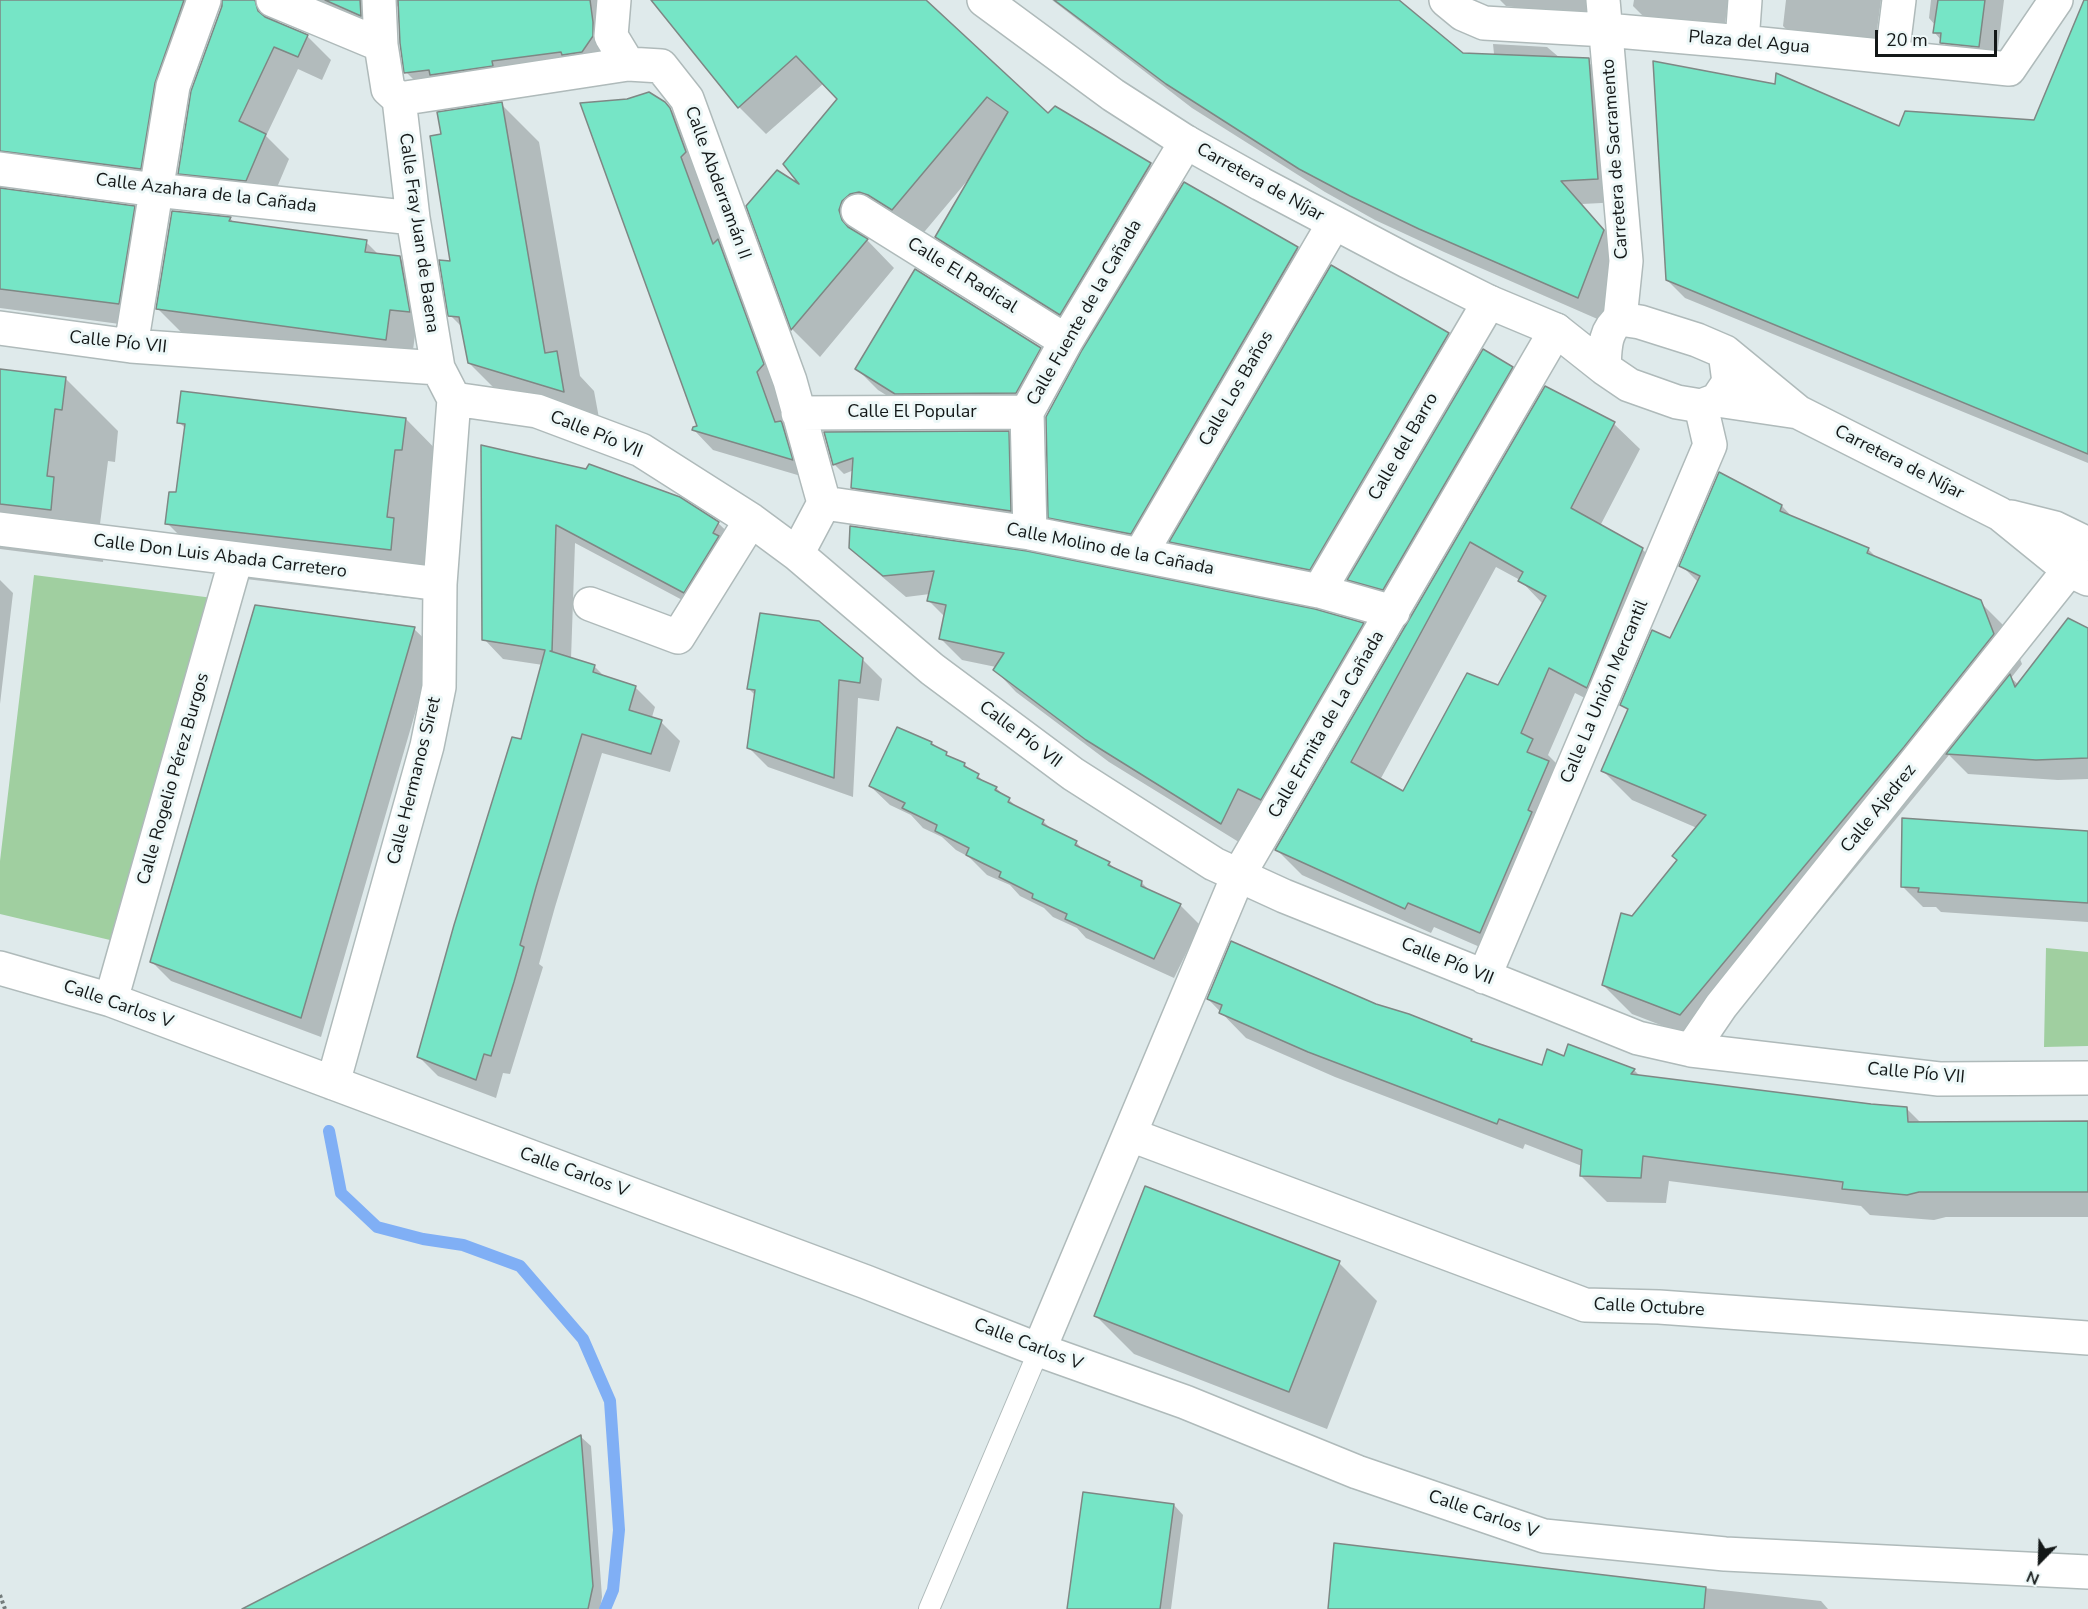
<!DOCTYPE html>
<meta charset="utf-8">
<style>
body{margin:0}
#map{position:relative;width:2088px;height:1609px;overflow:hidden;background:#dfeaeb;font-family:"Nunito Sans",sans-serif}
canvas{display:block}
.north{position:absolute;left:2010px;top:1531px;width:60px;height:60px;-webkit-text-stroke:4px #edf8f8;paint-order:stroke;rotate:203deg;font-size:16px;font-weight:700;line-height:24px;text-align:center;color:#141818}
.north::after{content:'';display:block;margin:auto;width:21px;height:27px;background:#141818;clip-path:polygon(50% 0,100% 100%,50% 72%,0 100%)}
.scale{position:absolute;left:1875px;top:30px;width:122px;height:27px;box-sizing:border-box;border:3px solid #141818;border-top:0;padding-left:8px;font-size:18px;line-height:21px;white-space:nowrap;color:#141818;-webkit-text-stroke:4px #edf8f8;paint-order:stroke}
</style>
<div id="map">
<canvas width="2088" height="1609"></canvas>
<div class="north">N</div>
<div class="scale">20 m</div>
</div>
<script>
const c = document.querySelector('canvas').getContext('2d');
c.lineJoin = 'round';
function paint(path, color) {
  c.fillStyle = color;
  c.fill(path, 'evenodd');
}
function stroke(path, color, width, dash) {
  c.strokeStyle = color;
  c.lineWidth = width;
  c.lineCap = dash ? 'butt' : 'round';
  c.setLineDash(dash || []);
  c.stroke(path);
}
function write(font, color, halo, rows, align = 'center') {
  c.font = font + ' "Nunito Sans",sans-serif';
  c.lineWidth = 6;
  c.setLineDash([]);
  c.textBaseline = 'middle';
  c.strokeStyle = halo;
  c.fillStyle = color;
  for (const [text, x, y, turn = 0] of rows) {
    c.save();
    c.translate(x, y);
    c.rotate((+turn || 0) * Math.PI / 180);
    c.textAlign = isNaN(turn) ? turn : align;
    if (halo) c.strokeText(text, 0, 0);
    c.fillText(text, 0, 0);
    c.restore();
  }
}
const green = new Path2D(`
 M34 575 213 598 110 940 0 914V861Z
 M2046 948 2088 952V1046L2044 1047Z`);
const shadow = new Path2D(`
 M0 0H609L616 60 430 96 406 72 399 6 392 8 383 25 279 16 278 24 307 36 331 60 322 80 298 69 266 136 289 159 270 204 203 197 179 173 223 6 215 10 179 104 164 192 9 181 5 190 134 207 158 231 142 327 0 308Z
 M653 0H923L1048 115 1055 108 1150 165 1179 193 1184 184 1297 248 1321 272 1154 557 1073 540 1050 517 1089 342 964 264 936 237 969 182 967 181 920 237 870 228 867 240 894 268 820 357 793 330 748 207 805 189 839 98 824 83 766 134 739 107Z
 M1052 0H1397L1497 83 1493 44 1547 47 1560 58 1585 59 1610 83 1621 202 1582 204 1627 255 1602 321 1444 252 1375 220 1325 192 1192 108Z
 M1500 0H1595L1597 16 1569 14 1506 6Z
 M1634 0H1728L1725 25 1671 44 1633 6Z
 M1786 0H1881L1875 45 1821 64 1783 26Z
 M1931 0H2004L1996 64 1959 60 1934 32 1935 25 1929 18Z
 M2085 0H2088V463L1685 298 1667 280 1899 128 2035 122Z
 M664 103 685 123 811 479 713 450 694 430 699 428Z
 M501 104 539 142 580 376 594 391 601 429 507 401 469 363 463 328 450 315 451 263Z
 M230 218 235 224 366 242 379 255 400 258 426 283 434 337 415 335 411 365 183 334 158 309Z
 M1448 335 1468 354 1330 589 1191 561 1171 542Z
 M1040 349 1061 370 1037 414 918 415 878 390 857 369Z
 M1512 368 1534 390 1406 611 1372 602 1349 579Z
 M0 371 66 379 118 431 115 462 108 461 100 524 107 531 103 562 0 549Z
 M1546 388 1614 424 1640 449 1600 526 1642 549 1668 575 1612 712 1575 693 1548 755 1558 765 1505 958 1434 927 1431 933 1302 875 1277 850ZM1496 567 1520 580 1543 604 1499 687 1404 793 1380 780Z
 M406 419 458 472 443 602 220 576 167 523 177 494 186 429 179 422Z
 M1008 432 1018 442 1020 520 863 497 853 487 854 470 844 474 834 464 826 433Z
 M483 447 718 523 738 542 703 611 575 543 571 659 594 666 606 678 636 688 655 707 652 717 661 722 680 741 670 772 602 753 555 907 539 964 543 967 510 1074 503 1073 496 1098 438 1076 419 1057 522 741 543 665 503 659 484 639Z
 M1782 506 1794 519 1868 549 1879 560 1980 602 2009 631 2022 664 2011 678 2019 685 2088 629V779L2058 780 1968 774 1949 755 1710 1044 1632 1014 1603 985 1697 828 1632 800 1603 771 1629 712 1622 704 1671 640 1699 583 1681 565Z
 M851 548 1363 624 1384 646 1242 844 1109 762 1016 692 995 670 996 667 962 660 940 638 945 617 929 601 930 594 906 597 873 569Z
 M0 580 13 593 0 704Z
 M257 606 414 629 434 648 321 1037 171 981 152 962Z
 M862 659 882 679 879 701 858 698 853 797 768 767 748 747 755 695 748 688Z
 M897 729 932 743 952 759 964 764 987 784 996 788 1017 807 1043 821 1054 832 1076 842 1085 852 1109 863 1117 871 1142 883 1151 892 1180 905 1200 925 1174 978 1086 938 1077 928 1053 917 1044 908 1020 896 1010 885 987 875 969 857 956 850 942 837 923 828 911 815 890 805 870 786Z
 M2088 831V922L1941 912 1936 907H1923L1902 886Z
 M1208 999 1375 1005 1471 1040 1475 1044 1543 1067 1565 1058 1634 1070 1640 1076 1906 1108 1922 1124 2088 1122V1217H1946L1934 1220 1870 1215 1861 1206 1669 1181 1666 1203 1607 1202 1581 1176 1582 1166 1525 1144 1523 1149 1335 1077 1246 1038Z
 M1339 1263 1377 1301 1327 1429 1134 1354 1096 1316Z
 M581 1437 591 1446 602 1597 600 1609H245Z
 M1174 1505 1183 1515 1171 1609H1069Z
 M1514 1567 1821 1601 1828 1609H1329Z`);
const stream = new Path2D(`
 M329 1131 341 1193 377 1227 423 1239 463 1245 520 1266 583 1339 610 1401 619 1530 613 1590 605 1609`);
const building = new Path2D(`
 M0 0H184L155 83 141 169 0 151Z
 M222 0H255L258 11 265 17 308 35 298 57 274 47 239 121 266 134 246 181 178 174 191 91 222 6Z
 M325 0H360L361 16Z
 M398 0H590L593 22V36L582 52 562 55 561 52 492 61 493 66 430 75 429 70 404 73 400 43Z
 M651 0H926L1048 113 1055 106 1151 163 1060 315 935 237 1008 112 987 97 892 210 868 195 859 192 850 194 842 201 839 210 842 220 848 227 868 239 791 330 746 206 777 170 799 184 783 164 837 99 796 56 738 108Z
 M1054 0H1399L1463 53 1589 58 1598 179 1561 181 1604 230 1578 298 1419 229 1350 196 1299 169 1166 84Z
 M1938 0H1985L1979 47 1940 43 1941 33H1933Z
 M2084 0H2088V454L1666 280 1653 61 1775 84 1776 73 1899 126 1905 111 2034 120Z
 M649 92 665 102 670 108 686 152 681 157 713 244 718 239 764 364 757 372 775 422 781 421 782 423 793 460 692 430 693 427 697 426 580 103 627 99Z
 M502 102 545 353 557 351 564 392 468 363 459 317 448 316 439 260 450 261 430 136 441 134 437 112Z
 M1184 182 1298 247 1131 534 1048 518 1046 417 1082 350Z
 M0 188 135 206 119 304 0 289Z
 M172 211 231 217 229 221 367 240 365 252 400 256 410 312 390 310 386 340 156 309Z
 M1331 265 1449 333 1310 570 1169 542Z
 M915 269 1041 348 1016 393 895 394 855 369Z
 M1483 349 1513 367 1383 590 1347 580Z
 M0 369 66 377 62 410 55 409 47 476 54 477 51 510 0 504Z
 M1545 386 1615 422 1571 508 1643 548 1587 688 1549 668 1521 733 1533 739 1527 752 1549 761 1528 810 1532 812 1480 933 1408 903 1405 909 1275 850ZM1470 542 1523 572 1518 581 1546 596 1498 685 1467 673 1403 791 1351 762Z
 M181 391 406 418 402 450H395L387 517 394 518 391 550 165 524 169 492H176L185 424 177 423Z
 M1009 431 1011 511 851 488 853 458 833 465 824 432Z
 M481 445 586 469 589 464 680 497 719 522 713 533 719 536 684 593 556 525 552 651H550L595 665 593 672 636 686 629 710 662 720 651 754 582 734 536 887 520 945 524 947 514 982 491 1056 484 1054 476 1080 417 1057 454 925 512 737 521 739 545 650 482 640Z
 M1719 472 1782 505 1780 511 1869 548 1867 553 1981 600 1994 634 1904 747 1680 1015 1602 985 1621 913 1632 916 1677 860 1672 856 1706 815 1601 771 1628 709 1620 705 1652 630 1670 638 1700 576 1679 566Z
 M850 526 1027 551 1315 609 1364 623 1261 800 1238 789 1221 824 1086 740 993 670 1004 653 939 639 946 605 927 601 934 571 883 576 849 548Z
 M255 605 415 627 301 1018 150 962Z
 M760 613 819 621 863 658 860 683 839 680 834 778 747 748 755 690 747 689Z
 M2068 618 2088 628V758L2036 760 1946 754 2010 674 2015 687Z
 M897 727 932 742 931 744 947 752 946 755 965 763 964 766 979 774 977 778 997 787 995 790 1010 798 1008 802 1044 820 1042 824 1077 841 1075 845 1110 862 1108 865 1142 881 1141 886 1181 904 1154 959 1065 919 1067 914 1032 898 1033 894 999 877 1001 872 966 855 969 848 935 831 937 825 902 808 905 803 869 786Z
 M1902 818 2088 831V903L1918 892 1919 888 1901 887Z
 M1231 941 1376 1004 1409 1014 1472 1039 1471 1041 1542 1065 1547 1049 1564 1056 1568 1044 1635 1069 1631 1074 1871 1104 1907 1107 1908 1122 2088 1121V1192H1919L1907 1195 1842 1189 1843 1182 1643 1156 1641 1178 1580 1176 1582 1150 1499 1119 1497 1124 1308 1052 1219 1013 1222 1005 1207 999Z
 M1145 1186 1340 1261 1289 1392 1094 1316Z
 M581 1435 593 1586 588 1609H242Z
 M1083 1492 1174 1504 1160 1609H1067Z
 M1334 1543 1706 1587 1704 1609H1328Z`);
const path = new Path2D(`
 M0 1595 5 1609`);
const lane = new Path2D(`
 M929 1609 1039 1350`);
const street = new Path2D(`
 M273 0 381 45
 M379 0 381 45 388 89 399 99
 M614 0 611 36 628 64
 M1446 0 1463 14 1484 23 1606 30 1742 42 2009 69 2056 0
 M1603 0 1626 261 1620 319
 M1742 42 1745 0
 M1892 56 1899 0
 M399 99 628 64 661 66 687 99 790 381 824 503 797 554
 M399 99 413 218 438 368
 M0 169 156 190 413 218
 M858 211 1066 341
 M0 328 131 346 438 368 454 399 537 411 641 450 751 520 797 554 932 669 1073 774 1214 864 1284 896 1638 1038 1691 1050 1939 1079 2088 1078
 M131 346 173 86 204 0
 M798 413 1027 412
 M824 503 1030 533 1319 591 1393 612
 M0 529 440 584
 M1030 533 1027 412 1066 341 1186 142
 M1140 555 1334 223
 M1319 591 1489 302
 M590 604 678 637 751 520
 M0 968 111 1000 866 1282 1039 1350 1185 1402 1357 1472 1544 1536 1725 1554 2088 1572
 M1484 977 1710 445 1701 406
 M111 1000 236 559
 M1691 1050 1721 1006 2069 570
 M333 1083 427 746 439 687 440 584 454 399
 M1131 1135 1585 1305 1659 1307 2088 1338
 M1039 1350 1238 876 1556 330`);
const primary = new Path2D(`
 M984 0 1113 95 1186 142 1261 184 1407 261 1489 302 1556 330 1604 368 1629 385 1677 402 1701 406 1717 400 1729 382 1725 352
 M1604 368C1605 349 1604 331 1620 319L1640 322 1697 340 1725 352 1798 412 2000 514 2069 570 2088 579
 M1717 400 1798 412
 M2011 517 2055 528 2088 544`);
const streetNames = [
 ["Plaza del Agua",1749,43,5],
 ["Carretera de Sacramento",1616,159,-94],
 ["Calle Abderramán II",717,183,70],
 ["Carretera de Níjar",1260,183,29],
 ["Calle Azahara de la Cañada",206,194,7],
 ["Calle Fray Juan de Baena",418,233,82],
 ["Calle El Radical",962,276,32],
 ["Calle Fuente de la Cañada",1085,313,-60],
 ["Calle Pío VII",118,343,6],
 ["Calle Los Baños",1237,389,-60],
 ["Calle El Popular",912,413],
 ["Calle Pío VII",596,435,22],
 ["Calle del Barro",1404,447,-60],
 ["Carretera de Níjar",1899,463,27],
 ["Calle Molino de la Cañada",1110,550,11],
 ["Calle Don Luis Abada Carretero",220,557,7],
 ["Calle La Unión Mercantil",1605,692,-67],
 ["Calle Ermita de La Cañada",1327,725,-60],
 ["Calle Pío VII",1020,735,37],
 ["Calle Rogelio Pérez Burgos",174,779,-74],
 ["Calle Hermanos Siret",415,781,-76],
 ["Calle Ajedrez",1879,809,-51],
 ["Calle Pío VII",1447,962,22],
 ["Calle Carlos V",118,1005,19],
 ["Calle Pío VII",1916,1074,5],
 ["Calle Carlos V",574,1173,20],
 ["Calle Octubre",1649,1308,3],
 ["Calle Carlos V",1028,1345,21],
 ["Calle Carlos V",1483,1515,19]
];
paint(green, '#a0cfa0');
paint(shadow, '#0003');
stroke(stream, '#80aff5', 12);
paint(building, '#76e5c6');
stroke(building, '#7e8784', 1.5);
stroke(lane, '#afbaba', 22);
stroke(street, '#afbaba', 36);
stroke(primary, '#afbaba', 36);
stroke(path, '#747c7c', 4, [3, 3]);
stroke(lane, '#fff', 20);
stroke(street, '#fff', 33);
stroke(primary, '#fff', 33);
write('18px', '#141818', '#edf8f8', streetNames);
</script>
